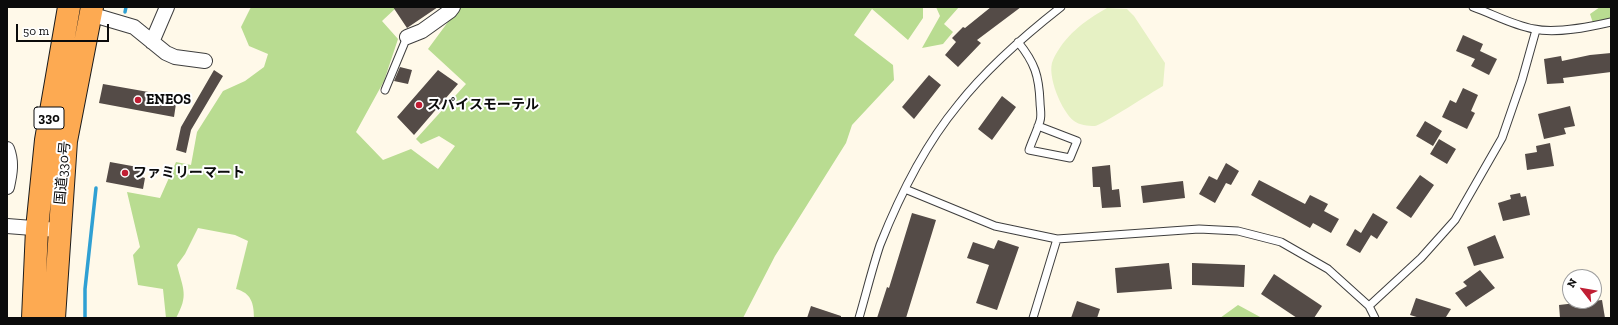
<!DOCTYPE html>
<meta charset="utf-8">
<style>
body{margin:0}
#map{position:relative;width:1618px;height:325px;overflow:hidden;background:#fff9e9;font-family:"Zilla Slab",serif}
canvas{display:block}
.frame{position:absolute;inset:0;border:8px solid #0b0b0b;pointer-events:none}
.north{position:absolute;left:1562px;top:269px;width:40px;height:40px;box-sizing:border-box;background:#fff;border:1px solid #9d9d9d;border-radius:50%;rotate:301deg;font-size:11px;font-weight:700;line-height:16px;text-align:center;color:#0b0b0b}
.north::after{content:'';display:block;margin:auto;width:14px;height:18px;background:#c01e34;clip-path:polygon(50% 0,100% 100%,50% 72%,0 100%)}
.scale{position:absolute;left:16px;top:24px;width:93px;height:18px;box-sizing:border-box;border:2px solid #0b0b0b;border-top:0;padding-left:5px;font-size:12px;line-height:14px;white-space:nowrap;color:#0b0b0b;-webkit-text-stroke:3px #fff;paint-order:stroke}
</style>
<div id="map">
<canvas width="1618" height="325"></canvas>
<div class="frame"></div>
<div class="north">N</div>
<div class="scale">50 m</div>
</div>
<script>
const c = document.querySelector('canvas').getContext('2d');
c.lineJoin = 'round';
function paint(path, color) {
  c.fillStyle = color;
  c.fill(path, 'evenodd');
}
function stroke(path, color, width, dash) {
  c.strokeStyle = color;
  c.lineWidth = width;
  c.lineCap = dash ? 'butt' : 'round';
  c.setLineDash(dash || []);
  c.stroke(path);
}
function write(font, color, halo, rows, align = 'center') {
  c.font = font + ' "Zilla Slab","Noto Sans JP",serif';
  c.lineWidth = 4;
  c.setLineDash([]);
  c.textBaseline = 'middle';
  c.strokeStyle = halo;
  c.fillStyle = color;
  for (const [text, x, y, turn = 0] of rows) {
    c.save();
    c.translate(x, y);
    c.rotate((+turn || 0) * Math.PI / 180);
    c.textAlign = isNaN(turn) ? turn : align;
    if (halo) c.strokeText(text, 0, 0);
    c.fillText(text, 0, 0);
    c.restore();
  }
}
const forest = new Path2D(`
 M251 7H397L382 21 398 39 384 81 356 132 383 160 411 149 438 169 455 146 439 136 421 144 416 139 466 84 428 49 459 7H923V18L908 40 872 9 854 35 893 65 894 80 852 125 846 143 775 256 743 318H254C254 303 251 293 236 289L248 241 235 235 198 228 185 254 177 265C183 289 189 295 176 318H166L163 289 138 285 133 255 140 247 127 192 160 198 176 162 191 165 197 132 223 91 245 81 264 67 268 54 249 46 241 27Z
 M936 7H959L944 24 953 32 943 44 922 48 940 16Z
 M1600 7H1611V18L1593 23 1590 14Z
 M1238 305 1262 318H1220Z`);
const pitch = new Path2D(`
 M1107 8 1127 9 1134 16 1165 63 1163 86C1152 92 1102 125 1095 126 1088 126 1079 125 1074 121 1062 112 1046 75 1053 60 1064 36 1084 21 1107 8Z`);
const stream = new Path2D(`
 M125 12 126 7
 M85 318V289L96 188`);
const building = new Path2D(`
 M393 7H438L407 28Z
 M991 7H1021L977 40 981 43 958 67 945 55 956 42 952 38 963 27 965 28Z
 M1463 35 1483 44 1480 51 1497 59 1489 75 1471 66 1475 59 1456 51Z
 M1611 53V72L1563 78 1564 83 1547 84 1544 59 1561 56 1562 61 1590 55Z
 M400 67 412 70 408 84 394 81Z
 M214 70 223 76 191 130 186 153 176 150 181 127Z
 M438 70 458 84 414 135 397 117Z
 M929 75 941 85 914 119 902 107Z
 M103 84 177 97 174 117 99 103Z
 M1463 88 1478 95 1471 111 1475 113 1467 129 1442 117 1450 100 1456 103Z
 M1002 96 1016 107 992 140 978 129Z
 M1570 106 1575 126 1564 128 1566 134 1544 139 1538 114Z
 M1425 121 1442 131 1433 146 1416 136Z
 M1439 139 1456 149 1447 164 1430 154Z
 M1550 143 1554 166 1527 170 1525 154 1537 152 1536 146Z
 M110 162 143 168 142 177 145 178 143 189 106 182Z
 M1226 163 1239 171 1231 185 1226 183 1215 203 1199 194 1209 176 1217 180Z
 M1110 165 1112 190 1119 189 1121 207 1102 208 1100 187H1093L1092 167Z
 M1420 175 1434 185 1411 218 1396 208Z
 M1259 180 1305 204 1310 195 1328 204 1324 211 1339 219 1331 233 1313 223 1310 228 1251 195Z
 M1183 181 1185 198 1143 203 1141 186Z
 M1520 193 1521 197 1526 196 1530 215 1503 221 1498 203 1511 199 1510 195Z
 M912 213 936 220 906 318H877L887 287 889 288Z
 M1373 213 1388 222 1377 239 1371 235 1360 253 1346 245 1355 229 1361 233Z
 M1495 235 1504 258 1474 266 1467 247Z
 M998 240 1019 247 997 310 976 303 989 265 967 258 973 242 994 249Z
 M1169 263 1172 289 1117 293 1115 268Z
 M1192 263 1245 265 1244 287 1192 285Z
 M1480 270 1495 288 1466 307 1455 293 1467 286 1463 282Z
 M1274 274 1322 306 1314 318H1297L1261 294Z
 M1416 298 1451 309 1446 317 1420 318 1410 315Z
 M1602 300 1605 318H1560L1559 305Z
 M1077 301 1100 309 1097 318H1071Z
 M811 306 841 316V318H807Z`);
const service = new Path2D(`
 M1473 7C1493 14 1512 25 1534 29 1556 34 1589 27 1611 22
 M1018 42C1035 63 1039 76 1040 102 1040 108 1042 115 1040 121 1037 131 1032 141 1029 150L1070 158 1077 141 1038 126
 M385 90 407 37
 M905 189 995 226 1057 239 1199 229 1238 231 1281 242 1328 269 1369 306 1375 318
 M1369 306 1421 258 1455 220 1502 138 1522 80 1536 30
 M859 318C866 294 872 269 880 245 899 197 925 145 958 105 987 68 1024 36 1061 7
 M1033 318 1057 239`);
const minor = new Path2D(`
 M90 14 134 27 166 53 175 57 205 61
 M407 37 422 31 450 11 453 7
 M152 42 167 7
 M7 149C12 162 10 173 7 187
 M7 226 58 230`);
const trunk = new Path2D(`
 M33 318 37 229 46 140 69 7
 M54 318 66 141 92 7`);
const markers = [
 [138,100,4,"#c01e34"],
 [419,105,4,"#c01e34"],
 [125,173,4,"#c01e34"]
];
const shields = [
 [49,118,30]
];
const shieldNames = [
 ["330",49,118]
];
const poiNames = [
 ["ENEOS",146,100],
 ["スパイスモーテル",427,105],
 ["ファミリーマート",133,173]
];
const streetNames = [
 ["国道330号",63,173,-85]
];
paint(forest, '#b9dc91');
paint(pitch, '#e6f1c4');
stroke(stream, '#2fa0d3', 3.5);
paint(building, '#544b47');
stroke(service, '#3e3e3e', 9);
stroke(minor, '#3e3e3e', 16);
stroke(trunk, '#1c1c1c', 24);
stroke(service, '#fff', 7);
stroke(minor, '#fff', 14);
stroke(trunk, '#fdaa52', 22);
for (const [x, y, r, color] of markers) {
  const dot = new Path2D();
  dot.arc(x, y, r, 0, 2 * Math.PI);
  c.fillStyle = color;
  c.fill(dot);
  stroke(dot, '#fff', 1.5);
}
for (const [x, y, w] of shields) {
  const box = new Path2D();
  box.roundRect(x - w / 2, y - 11, w, 22, 3);
  c.fillStyle = '#fff';
  c.fill(box);
  stroke(box, '#0b0b0b', 1);
}
write('bold 13px', '#0b0b0b', null, shieldNames);
write('bold 14px', '#0b0b0b', '#fff', poiNames, 'left');
write('14px', '#0b0b0b', '#fff', streetNames);
</script>
